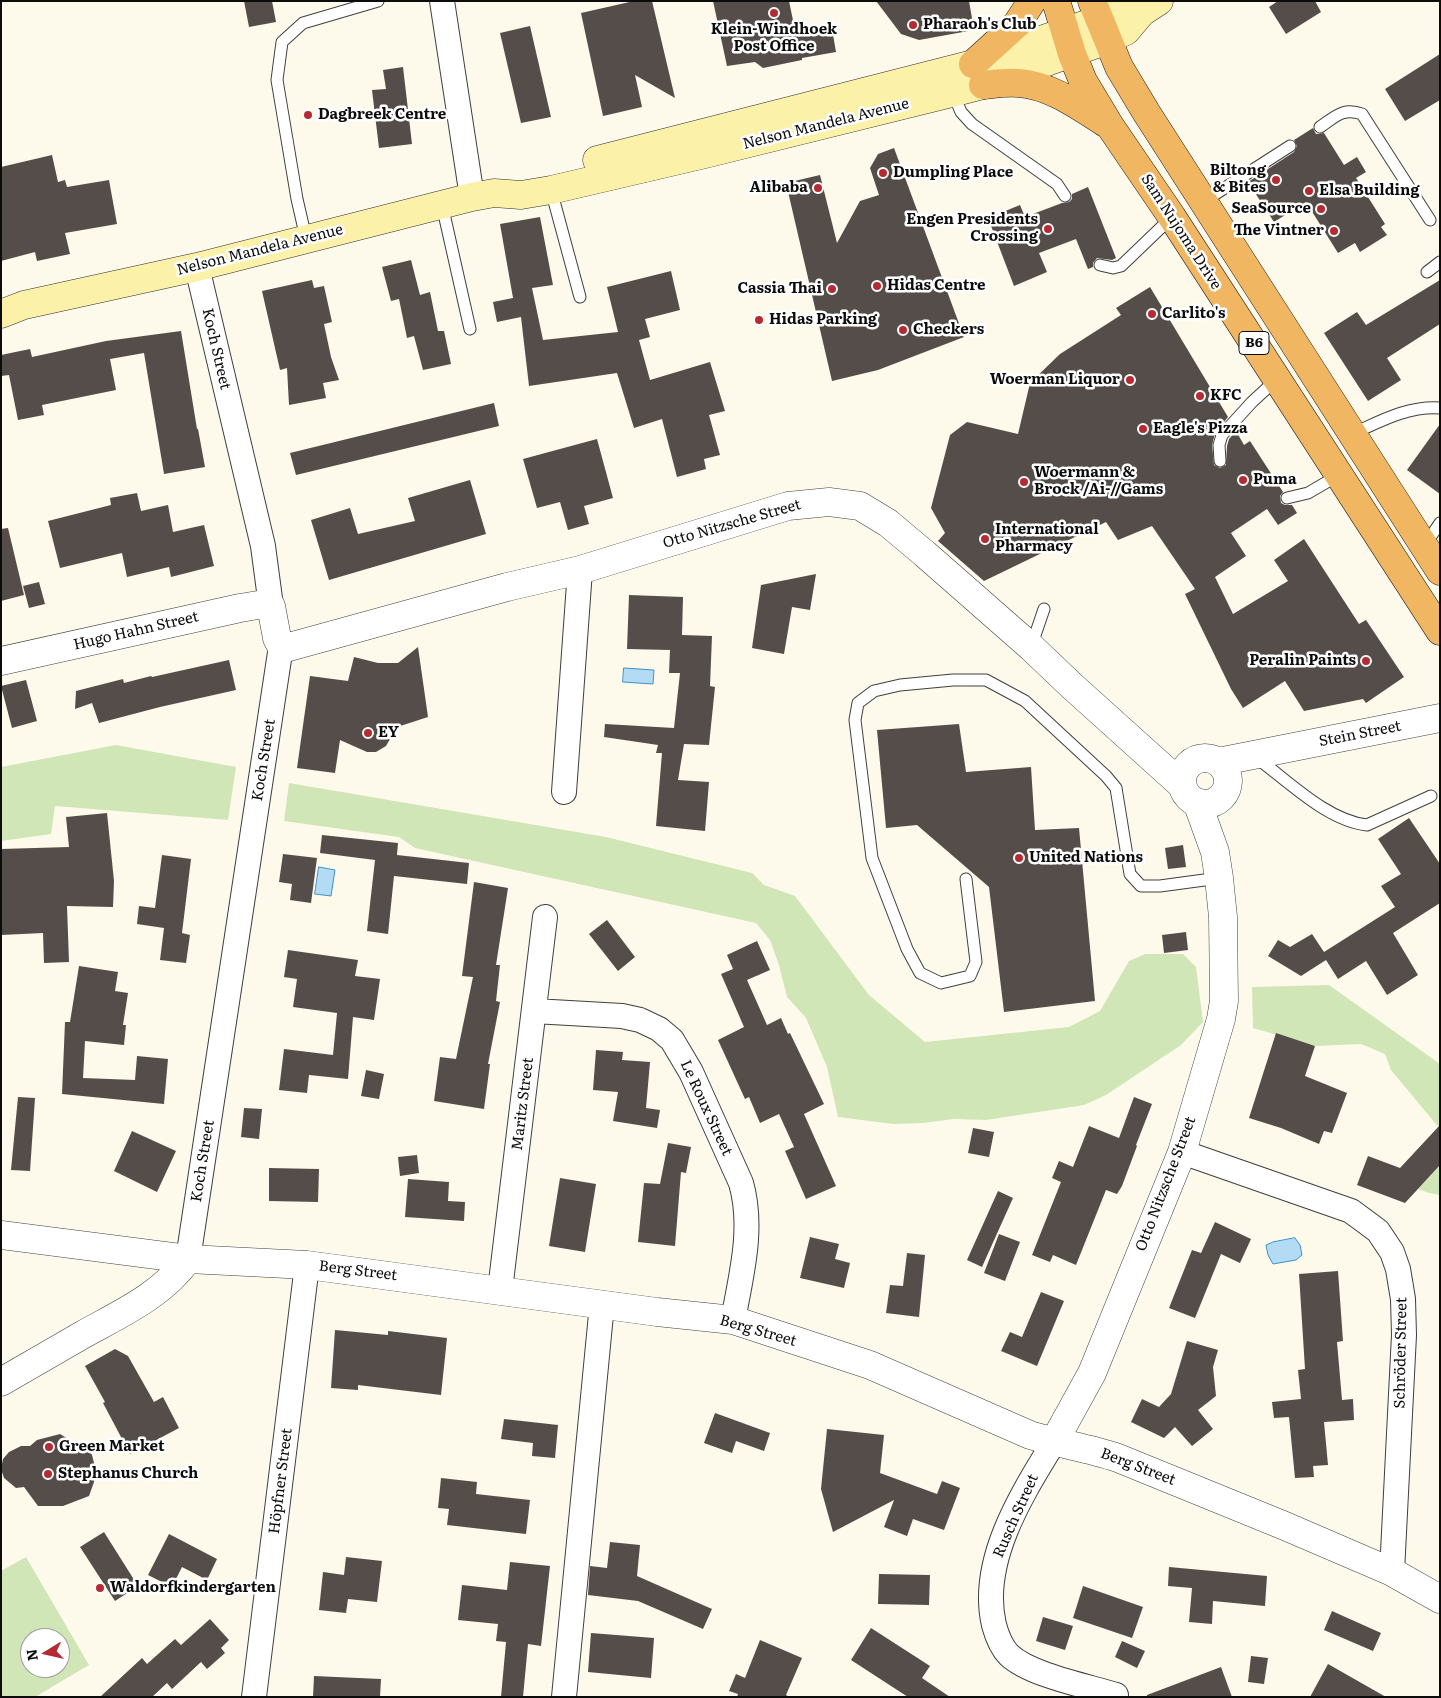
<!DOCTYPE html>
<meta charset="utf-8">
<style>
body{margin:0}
#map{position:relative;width:1441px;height:1698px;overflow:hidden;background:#fefaeb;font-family:Literata,serif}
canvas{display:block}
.frame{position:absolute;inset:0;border:2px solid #0c0c0c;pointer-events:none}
.north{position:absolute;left:20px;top:1628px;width:50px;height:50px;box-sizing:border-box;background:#fff;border:1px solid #9e9e9e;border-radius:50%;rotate:261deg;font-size:14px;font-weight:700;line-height:20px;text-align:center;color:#0c0c0c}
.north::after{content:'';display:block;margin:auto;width:18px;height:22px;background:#b42b33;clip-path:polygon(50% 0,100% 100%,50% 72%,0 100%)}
</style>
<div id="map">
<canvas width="1441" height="1698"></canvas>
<div class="frame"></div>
<div class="north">N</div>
</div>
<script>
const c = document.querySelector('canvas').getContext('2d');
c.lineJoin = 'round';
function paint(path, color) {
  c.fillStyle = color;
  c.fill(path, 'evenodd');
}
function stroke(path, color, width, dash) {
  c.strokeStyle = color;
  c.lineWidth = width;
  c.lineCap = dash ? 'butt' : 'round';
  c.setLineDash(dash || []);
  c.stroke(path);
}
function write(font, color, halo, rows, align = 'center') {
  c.font = font + ' Literata,serif';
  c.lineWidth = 5;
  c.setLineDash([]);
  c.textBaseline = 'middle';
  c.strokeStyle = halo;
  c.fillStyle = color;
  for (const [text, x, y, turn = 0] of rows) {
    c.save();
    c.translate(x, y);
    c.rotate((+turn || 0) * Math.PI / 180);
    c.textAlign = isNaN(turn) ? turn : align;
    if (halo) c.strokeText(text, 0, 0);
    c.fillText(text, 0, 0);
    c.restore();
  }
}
const green = new Path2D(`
 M116 745 236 767 228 820 55 806 51 834 1 841V767Z
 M289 783 606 837 752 873 764 885 795 896 869 995 925 1042 1069 1027 1100 1011 1129 961 1145 954H1183L1196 967 1203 1022 1181 1045 1106 1095 1084 1105 986 1120 954 1119 923 1123 893 1124 838 1117 827 1067 806 1018 787 997 779 965 770 940 756 923 415 848 399 837 284 821Z
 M1329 985 1440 1064V1129L1391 1070 1385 1054 1361 1044 1315 1046 1253 1028 1252 987Z
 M1440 1165V1195L1429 1193 1418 1189Z
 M26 1557 89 1665 35 1697H1V1571ZM30 1638H60V1668H30Z`);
const water = new Path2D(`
 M624 668 654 670 653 684 623 682Z
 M319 867 335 870 331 896 315 894Z
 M1295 1238 1300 1245 1302 1255 1296 1260 1273 1264 1268 1255 1266 1245 1273 1242Z`);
const building = new Path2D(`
 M244 1H272L276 22 249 27Z
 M634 1H652L675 98 635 75 642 107 603 116 581 13Z
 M713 1H789L795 30 831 23 836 52 802 58V60L763 68 755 62 727 66Z
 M876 1H969L974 30 919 40 901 34Z
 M1278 1H1315L1321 12 1286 34 1269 7Z
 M530 26 551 117 521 123 500 33Z
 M1440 54V100L1405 121 1385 89Z
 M403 67 412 144 379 148 372 90 386 89 383 70Z
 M1313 128 1316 134 1324 133 1344 165 1357 157 1366 172 1356 178 1385 224 1381 227 1387 235 1360 252 1355 243 1338 253 1306 202 1274 222 1248 182 1294 152 1297 146 1294 140Z
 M894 148 964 337 878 370 832 381 786 183 820 175 837 243 860 201 879 195 870 168 878 154Z
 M52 155 58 182 65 180 67 187 109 180 117 224 65 233 70 254 37 261 35 252 1 261V167Z
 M1088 187 1116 258 1112 260 1097 258 1093 263V267L1088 269 1076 239 1039 253 1047 272 1014 286 988 218 1020 205 1025 217 1062 203 1069 202 1072 199V194Z
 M540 217 553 285 532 288 543 340 618 332 607 287 671 271 680 310 645 319 650 337 639 340 650 380 710 362 725 411 709 415 720 455 704 459 706 469 677 477 662 419 634 428 617 373 529 386 521 317 497 322 493 302 513 298 500 224Z
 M411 260 420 295 430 292 438 331H444L451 364 423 370 414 336 407 338 399 299 391 301 382 267Z
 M312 280 314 288 324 286 332 322 324 324 331 357 339 380 323 383 326 398 289 405 287 368 280 370 262 291Z
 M1440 280V324L1387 358 1401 380 1368 401 1324 333 1357 312 1366 325Z
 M1150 287 1228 417 1215 433 1212 445 1214 465 1220 468 1226 465 1227 446 1229 439 1236 431 1244 445 1250 441 1283 492 1280 496 1281 503 1285 505H1292L1297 513 1278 525 1267 509 1231 533 1246 556 1215 577 1233 614 1288 581 1274 560 1304 539 1359 624 1366 620 1404 677 1366 703 1363 699 1304 711 1285 681 1243 708 1231 689 1185 594 1195 589 1152 526 1118 540 1106 522 984 581 938 541 945 533 931 508 950 435 967 422 1018 434 1030 383 1060 354 1121 315 1116 308Z
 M181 331 197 429H198L205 467 164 474 144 353 110 359 116 390 42 405 44 415 18 420 9 375 1 376V355L30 349 32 357 106 341Z
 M494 403 499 426 296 475 290 453Z
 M1440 424V494L1407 470Z
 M597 439 613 498 584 506 589 524 568 530 560 502 537 508 523 459Z
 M470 480 486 534 329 580 311 520 350 508 358 534 415 521 408 498Z
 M137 493 141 511 168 505 173 532 204 525 214 566 171 577 169 567 127 577 122 553 60 568 48 521 111 505 110 498Z
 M8 528 24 595 1 601V529Z
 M816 574 810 610 792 607 784 654 752 648 761 585Z
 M39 582 45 604 29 608 23 586Z
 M629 595 683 597 682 635 712 636 710 686 715 687 709 745 684 744 678 780 709 782 705 831 656 826 662 753H656L658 745 604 737 605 724 674 728 680 673H669L670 650 627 649Z
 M418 647 428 717 391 729 390 739 386 746 376 752H367L340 740 335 773 297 768 310 676 348 681 354 657 378 663H398Z
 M229 660 236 690 160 707 99 723 92 703 75 709 76 691 123 679 124 683 151 676 152 677Z
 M26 680 37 721 12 728 1 686Z
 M959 724 966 772 1031 767 1035 830 1079 828 1095 1001 1004 1012 989 887 917 825 886 828 877 730Z
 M107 813 114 881 113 907 67 906 69 962 44 963 43 933 1 935V849L69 847 66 817Z
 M1409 818 1440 864V903L1393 933 1418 975 1387 995 1366 961 1338 979 1326 960 1301 976 1268 956 1278 940 1290 947 1312 934 1324 952 1395 907 1381 886 1401 874 1378 839Z
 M322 835 398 843 397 855 469 863 467 884 394 876 388 934 367 931 375 860 320 853Z
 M1183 845 1186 867 1168 869 1165 848Z
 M283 854 317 858 311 903 290 900 292 884 279 882Z
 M162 855 191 859 182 933 190 935 186 963 160 960 164 928 137 924 139 906 155 908Z
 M474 882 508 888 496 965H500L496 1001 500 1002 488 1064H490L484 1109 434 1101 440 1057 456 1059 473 977 462 976Z
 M607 920 635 957 618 971 589 934Z
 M1186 932 1188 950 1164 953 1162 935Z
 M757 941 770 970 747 980 767 1025 781 1018 788 1034 790 1033 824 1104 804 1114 836 1186 806 1199 785 1151 794 1147 779 1114 760 1123 749 1097 745 1099 718 1040 744 1027 721 974 733 969 727 955Z
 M288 950 358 960 355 976 380 979 374 1020 353 1017 348 1079 309 1075 307 1093 279 1090 284 1049 333 1055 337 1013 293 1007 297 979 284 977Z
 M79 966 118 972 115 991 128 993 123 1025H126L124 1045 85 1041 83 1078 135 1080 137 1056 168 1059 164 1104 62 1094 65 1022H70Z
 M1276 1033 1315 1046 1305 1076 1347 1093 1332 1133 1324 1131 1319 1144 1281 1128 1249 1118Z
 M596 1050 623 1052 622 1060 650 1062 646 1108 660 1110 657 1128 613 1121 618 1092 593 1090Z
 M366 1070 384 1074 379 1099 361 1096Z
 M18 1097 35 1098 30 1171 11 1170Z
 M1134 1097 1152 1104 1136 1145 1137 1146 1122 1186 1117 1194 1106 1190 1076 1265 1053 1255 1050 1262 1032 1255 1061 1182 1052 1178 1059 1161 1073 1167 1089 1126 1119 1138Z
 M244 1108 262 1109 259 1139 241 1137Z
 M1440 1125V1165L1405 1203 1357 1185 1368 1156 1400 1168Z
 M973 1128 994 1132 989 1157 968 1153Z
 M132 1131 176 1151 157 1192 114 1171Z
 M668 1143 691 1147 686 1173 681 1172 675 1246 638 1242 644 1183 660 1184Z
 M417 1155 419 1173 400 1176 398 1157Z
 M269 1168 319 1169 318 1202 269 1201Z
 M560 1178 596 1184 585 1252 549 1246Z
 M408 1179 449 1182 448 1201 465 1202 464 1221 405 1217Z
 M998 1191 1013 1198 982 1267 967 1260Z
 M1215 1222 1251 1239 1240 1263 1221 1254 1195 1318 1169 1308 1192 1250 1201 1253Z
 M999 1234 1020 1242 1005 1281 984 1273Z
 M810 1237 839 1244 835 1259 850 1263 844 1288 800 1278Z
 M907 1253 925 1255 919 1317 886 1313 890 1285 903 1286Z
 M1338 1271 1343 1341 1337 1342 1342 1400 1353 1399 1354 1420 1324 1422 1328 1465 1313 1466 1314 1477 1295 1478 1289 1417 1274 1418 1272 1402 1301 1399 1298 1370 1305 1369 1299 1274Z
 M1041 1292 1064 1301 1037 1366 1001 1351 1010 1332 1022 1337Z
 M335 1330 388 1335V1331L447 1338 441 1395 358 1385V1390L331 1388Z
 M1187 1341 1218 1350 1213 1367 1216 1396 1198 1410 1213 1429 1192 1446 1175 1427 1164 1438 1131 1422 1142 1399 1159 1407 1171 1394Z
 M115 1349 128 1356 154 1402 163 1397 179 1428 130 1454 103 1403 105 1402 85 1366Z
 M715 1413 770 1433 764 1451 736 1441 732 1453 704 1443Z
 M504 1419 558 1425 555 1458 532 1456 533 1443 501 1439Z
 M827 1429 884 1435 880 1473 937 1494 942 1481 960 1488 944 1530 913 1519 907 1536 884 1527 894 1500 833 1532 821 1489Z
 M60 1434 70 1440 74 1448 86 1446 92 1455 94 1463V1482L89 1496 63 1506H38L24 1487 16 1488 4 1478 1 1469 3 1459 9 1452 21 1446H30L37 1440Z
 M441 1478 477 1482 476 1494 530 1500 526 1534 447 1525 449 1509 438 1508Z
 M104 1532 138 1586 115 1601 80 1547Z
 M169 1534 217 1559 207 1580 182 1567 172 1587 148 1575Z
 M610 1542 640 1545 637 1576 712 1609 703 1629 638 1601 588 1595 590 1566 607 1568Z
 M346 1557 382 1561 377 1602 348 1599 346 1613 319 1610 323 1572 344 1575Z
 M510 1562 550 1566 541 1646 528 1644 523 1697H501L506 1642 496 1641 498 1624 458 1620 462 1585 507 1590Z
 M1169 1567 1267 1576 1265 1606 1213 1601 1212 1624 1189 1622 1192 1588 1168 1586Z
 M879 1574 930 1575 929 1605 878 1604Z
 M1083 1586 1143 1607 1132 1638 1073 1618Z
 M1332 1611 1381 1633 1373 1651 1324 1630Z
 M1043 1617 1073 1626 1065 1650 1036 1641Z
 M210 1619 229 1640 221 1648 225 1653 207 1669 201 1662 172 1689 167 1683 152 1697H100L142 1658 147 1664 175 1639 181 1645Z
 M871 1628 930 1666 922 1678 950 1697H908L851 1660Z
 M591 1633 654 1638 651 1678 588 1672Z
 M760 1640 802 1658 786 1695 789 1697H737L738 1694 729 1691 736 1674 745 1678Z
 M1122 1641 1145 1651 1137 1668 1115 1657Z
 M1251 1656 1268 1658 1264 1684 1248 1682Z
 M1328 1664 1386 1697H1310Z
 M1221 1667 1232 1697H1147V1695Z
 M314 1676 381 1679 380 1697H313Z`);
const service = new Path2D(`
 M953 93 961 112 972 124 1057 184 1065 196
 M1320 127C1335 117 1343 107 1362 114L1430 220
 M551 190 580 297
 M1203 202 1290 146
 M442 205 470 329
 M306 238 297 199 277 80 282 42 303 23 378 1
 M1100 265 1113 268 1121 266 1172 217
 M1427 272 1440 262
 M1352 434C1381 421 1407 406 1440 408
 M1220 461 1219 445 1222 435 1252 402 1277 379
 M1287 498 1308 493 1339 475
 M1425 545 1440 523
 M1031 647 1044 609
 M1262 762C1291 784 1329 821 1367 825L1431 796
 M966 879 976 962 970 976 941 983 920 973 907 949 872 858 855 720 858 703 874 691 900 685 953 680H986L1025 701 1106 776 1116 788 1130 874 1141 886H1160L1219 878`);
const minor = new Path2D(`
 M442 1 472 197
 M197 267 263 546 271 606
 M564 792 580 570
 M534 1011 622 1016 640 1020 659 1029 672 1040 691 1072 741 1183C754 1228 741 1276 733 1320
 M1182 1152 1351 1211 1378 1231 1392 1252 1398 1269 1403 1299 1404 1335 1392 1572
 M188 1259 281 646
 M500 1290 545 917
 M1054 1442C1022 1494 979 1561 994 1625 997 1636 1001 1647 1009 1655 1030 1675 1087 1686 1116 1695
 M254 1697 307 1265
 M564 1697 602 1304`);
const tertiary = new Path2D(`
 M1 661 240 608 258 605 271 606 277 638 281 646 289 647 507 587 580 570 788 506 829 502 860 506 888 523 925 554 1031 647 1072 686 1183 786
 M1182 781a23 23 0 1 1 46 0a23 23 0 1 1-46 0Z
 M1218 762 1440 718
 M1 1235 188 1259 307 1265 657 1312 733 1320 870 1365 1030 1435C1059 1444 1089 1448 1118 1458L1285 1526 1392 1572 1440 1599
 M1 1382C29 1366 56 1350 84 1334 122 1313 162 1295 188 1259
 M1054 1442 1092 1373 1182 1152 1221 1019 1224 1001 1223 917 1219 878 1215 852 1197 802`);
const secondary = new Path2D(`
 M597 160 973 64 1118 13 1142 12
 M1 314 24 305 197 267 472 197 494 193 521 195 551 190 705 154 952 93 983 85 1107 40 1126 31 1142 12 1159 1`);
const trunk = new Path2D(`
 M1056 1 1072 54 1083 81 1110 126 1172 217 1440 631
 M1092 1 1119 67 1146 112 1440 571
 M973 64 1017 24 1032 1
 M983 85C994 84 1007 82 1018 83 1051 85 1080 107 1107 124`);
const markers = [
 [774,13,5,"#b42b33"],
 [913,25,5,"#b42b33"],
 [308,115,5,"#b42b33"],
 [883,173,5,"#b42b33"],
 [1276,180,5,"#b42b33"],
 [818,188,5,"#b42b33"],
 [1309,191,5,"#b42b33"],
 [1321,209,5,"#b42b33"],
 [1048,229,5,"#b42b33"],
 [1334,231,5,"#b42b33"],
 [877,286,5,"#b42b33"],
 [832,289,5,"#b42b33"],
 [1152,314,5,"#b42b33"],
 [759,320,5,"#b42b33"],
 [903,330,5,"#b42b33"],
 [1130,380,5,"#b42b33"],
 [1200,396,5,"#b42b33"],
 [1143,429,5,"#b42b33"],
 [1243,480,5,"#b42b33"],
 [1024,482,5,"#b42b33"],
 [985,539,5,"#b42b33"],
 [1366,661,5,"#b42b33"],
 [368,733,5,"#b42b33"],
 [1019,858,5,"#b42b33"],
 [49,1447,5,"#b42b33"],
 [48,1474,5,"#b42b33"],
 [100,1588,5,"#b42b33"]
];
const shields = [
 [1254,343,30]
];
const shieldNames = [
 ["B6",1254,343]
];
const poiNames = [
 ["Pharaoh's Club",923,25],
 ["Klein-Windhoek",774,30,"center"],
 ["Post Office",774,47,"center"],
 ["Dagbreek Centre",318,115],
 ["Biltong",1266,171,"right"],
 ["& Bites",1266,188,"right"],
 ["Dumpling Place",893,173],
 ["Alibaba",808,188,"right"],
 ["Elsa Building",1319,191],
 ["SeaSource",1311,209,"right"],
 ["Engen Presidents",1038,220,"right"],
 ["Crossing",1038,237,"right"],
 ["The Vintner",1324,231,"right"],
 ["Hidas Centre",887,286],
 ["Cassia Thai",822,289,"right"],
 ["Carlito's",1162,314],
 ["Hidas Parking",769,320],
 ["Checkers",913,330],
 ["Woerman Liquor",1120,380,"right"],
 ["KFC",1210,396],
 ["Eagle's Pizza",1153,429],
 ["Woermann &",1034,473],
 ["Brock /Ai-//Gams",1034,490],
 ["Puma",1253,480],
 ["International",995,530],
 ["Pharmacy",995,547],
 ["Peralin Paints",1356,661,"right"],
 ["EY",378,733],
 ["United Nations",1029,858],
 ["Green Market",59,1447],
 ["Stephanus Church",58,1474],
 ["Waldorfkindergarten",110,1588]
];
const streetNames = [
 ["Nelson Mandela Avenue",826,124,-14],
 ["Sam Nujoma Drive",1181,232,57],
 ["Nelson Mandela Avenue",260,250,-14],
 ["Koch Street",216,349,77],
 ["Otto Nitzsche Street",732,524,-16],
 ["Hugo Hahn Street",136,631,-13],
 ["Stein Street",1360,734,-11],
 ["Koch Street",264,760,-81],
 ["Maritz Street",523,1104,-83],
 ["Le Roux Street",706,1108,65],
 ["Koch Street",203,1161,-81],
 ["Otto Nitzsche Street",1166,1184,-69],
 ["Berg Street",358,1271,7],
 ["Berg Street",758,1331,16],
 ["Schröder Street",1401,1353,-89],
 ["Berg Street",1138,1467,21],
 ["Höpfner Street",281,1481,-83],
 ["Rusch Street",1016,1516,-66]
];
paint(green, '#d0e6b7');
paint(water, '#b3dbf3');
stroke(water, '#3d91c6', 1);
paint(building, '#544d49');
stroke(service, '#3f3f3f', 13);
stroke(minor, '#3f3f3f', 26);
stroke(tertiary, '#3f3f3f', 29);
stroke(secondary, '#2e2e2e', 29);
stroke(trunk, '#1d1d1d', 29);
stroke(service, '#fff', 11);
stroke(minor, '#fff', 24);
stroke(tertiary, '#fff', 28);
stroke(secondary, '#fbf1a9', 28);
stroke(trunk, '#f0b661', 28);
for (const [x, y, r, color] of markers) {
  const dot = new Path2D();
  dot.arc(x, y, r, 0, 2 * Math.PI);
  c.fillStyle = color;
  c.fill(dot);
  stroke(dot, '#fff', 2);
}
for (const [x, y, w] of shields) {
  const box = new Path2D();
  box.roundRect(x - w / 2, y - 11.5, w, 23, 4);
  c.fillStyle = '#fff';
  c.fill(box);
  stroke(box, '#0c0c0c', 1);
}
write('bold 14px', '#0c0c0c', null, shieldNames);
write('bold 15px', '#0c0c0c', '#fff', poiNames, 'left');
write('15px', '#0c0c0c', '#fff', streetNames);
</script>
